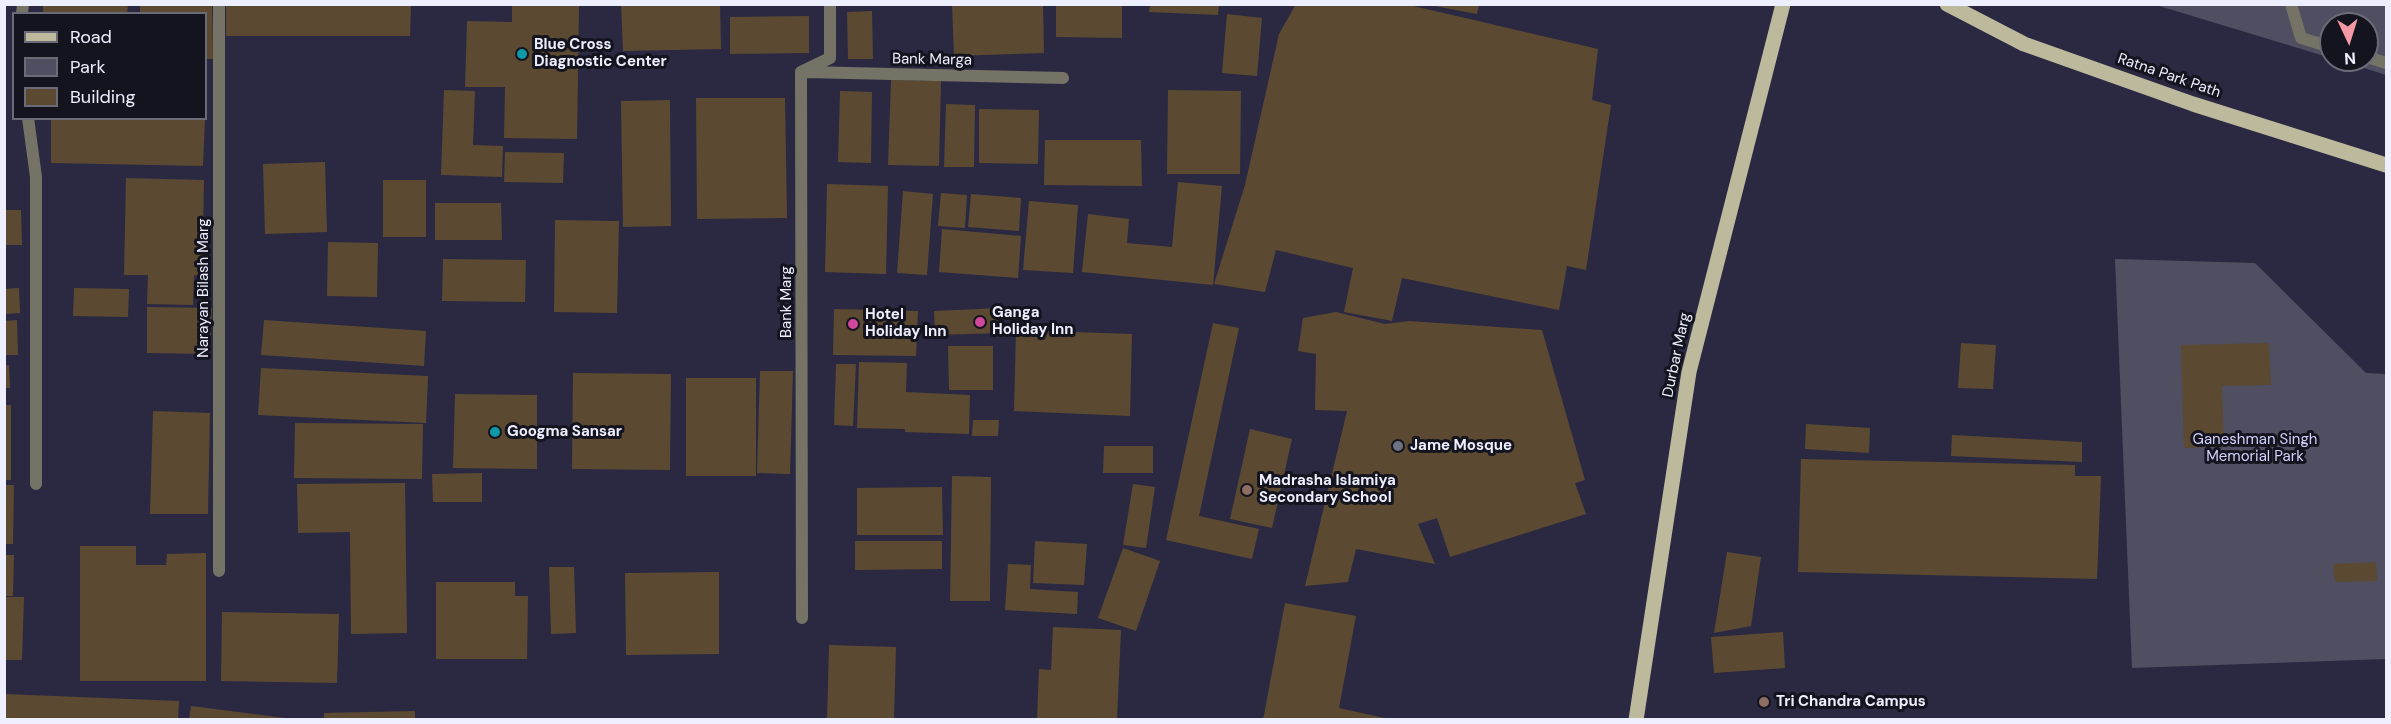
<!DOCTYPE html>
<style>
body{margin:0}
#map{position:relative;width:2391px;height:724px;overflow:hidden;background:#2b2942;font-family:"DM Sans",sans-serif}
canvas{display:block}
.frame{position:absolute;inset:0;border:6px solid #edeefe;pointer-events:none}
.legend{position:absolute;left:12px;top:12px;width:195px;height:108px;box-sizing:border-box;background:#14141f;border:2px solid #6b6b78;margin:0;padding:8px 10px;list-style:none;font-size:18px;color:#edeefe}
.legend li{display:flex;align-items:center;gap:12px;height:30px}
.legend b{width:30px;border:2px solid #6b6b78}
.north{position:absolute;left:2319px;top:12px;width:60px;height:60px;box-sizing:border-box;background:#14141f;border:2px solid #6b6b78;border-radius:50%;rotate:176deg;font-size:16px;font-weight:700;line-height:24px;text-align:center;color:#edeefe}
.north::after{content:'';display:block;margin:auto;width:21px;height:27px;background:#f49aa5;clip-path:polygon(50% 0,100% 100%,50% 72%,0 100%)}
</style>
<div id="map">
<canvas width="2391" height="724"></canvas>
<div class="frame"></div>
<ul class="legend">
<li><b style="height:8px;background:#bdb99d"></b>Road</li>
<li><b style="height:16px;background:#4f4f61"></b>Park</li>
<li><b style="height:16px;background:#5b4a31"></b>Building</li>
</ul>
<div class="north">N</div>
</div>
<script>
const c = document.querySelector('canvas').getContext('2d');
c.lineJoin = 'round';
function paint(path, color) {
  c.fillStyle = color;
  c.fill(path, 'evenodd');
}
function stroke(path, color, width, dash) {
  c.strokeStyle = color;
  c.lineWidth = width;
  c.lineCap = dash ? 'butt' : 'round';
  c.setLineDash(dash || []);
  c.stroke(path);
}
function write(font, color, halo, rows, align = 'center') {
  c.font = font + ' "DM Sans",sans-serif';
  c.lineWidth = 6;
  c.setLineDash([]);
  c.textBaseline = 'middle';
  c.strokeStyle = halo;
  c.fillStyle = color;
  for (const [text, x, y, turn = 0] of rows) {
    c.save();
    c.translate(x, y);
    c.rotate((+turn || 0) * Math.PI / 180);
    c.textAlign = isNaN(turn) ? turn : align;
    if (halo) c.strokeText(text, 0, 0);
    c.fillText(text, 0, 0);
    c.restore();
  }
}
const green = new Path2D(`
 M2156 5H2386V75L2339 60H2367V24H2331V58Z
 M2115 259 2255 263 2366 373 2386 374V659L2132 668Z`);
const building = new Path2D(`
 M140 4H212L213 59H206V14H140Z
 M226 4H411L410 36H226Z
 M512 4H579L577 139 504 138 505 87H465L467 21 512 22Z
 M621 4H720L721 49 623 51Z
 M952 4H1043L1044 53 954 56Z
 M1056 4H1122V38L1056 37Z
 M1150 4H1219L1218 15 1149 12Z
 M1296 4H1405L1598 49 1592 100 1611 105 1586 270 1567 266 1559 310 1402 278 1392 321 1344 312 1353 268 1276 250 1265 292 1214 284 1245 185 1279 34Z
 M43 5H128L127 14H43Z
 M1435 6V5H1479L1477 14Z
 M872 11 873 59H848L847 12Z
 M1227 14 1262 18 1257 76 1222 73Z
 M809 16V53L730 54V17Z
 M891 80 941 81 939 166 888 165Z
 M444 90 475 91 473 145 503 146 502 177 441 175Z
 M1168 90 1241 91 1240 174H1167Z
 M840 91 872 92 871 163 838 162Z
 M696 98H785L787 218 697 219Z
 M670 100 671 226 623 227 621 101Z
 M946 104 975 105 974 167H944Z
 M979 109 1039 110 1038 164 979 163Z
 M51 118H205L203 166 51 163Z
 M1045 140H1141L1142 186 1044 185Z
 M505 152 564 153 563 183 504 182Z
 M325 162 327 232 265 234 263 164Z
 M126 178 204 180 202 276 194 275 193 305 147 304 148 275H124Z
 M383 180H426V237H383Z
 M1178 182 1222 186 1213 285 1082 272 1088 214 1129 219 1127 243 1172 247Z
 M827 184 888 186 886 274 825 272Z
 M903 191 933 194 927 275 897 273Z
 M941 193 967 195 965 228 938 226Z
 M971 194 1021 198 1019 231 968 227Z
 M1029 201 1078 205 1073 273 1023 270Z
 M435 203H501L502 240H435Z
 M4 210H21L22 245H4Z
 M555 220 619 221 617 313 554 312Z
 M942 229 1021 236 1018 278 939 272Z
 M328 242 378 243 377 297 327 296Z
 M443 259 526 260 525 302 442 301Z
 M19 288 20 313 4 314V289Z
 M74 288 129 289 128 317 73 316Z
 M147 307 212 308 210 354 147 353Z
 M1001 308 1002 333 935 335 934 311Z
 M834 309 918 311 916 356 833 355Z
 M1336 312 1385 324 1409 321 1542 330 1585 480 1575 483 1586 514 1450 557 1437 518 1418 524 1435 564 1356 549 1348 582 1305 586 1347 411 1315 410 1316 354 1298 351 1303 318Z
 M17 320 18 355H4V321Z
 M264 320 426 331 424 366 261 355Z
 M1213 323 1239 328 1199 516 1259 529 1252 559 1166 540Z
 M1016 330 1132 334 1130 416 1014 411Z
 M1961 343 1996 345 1993 389 1958 388Z
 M2269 343 2271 385 2222 386 2224 447 2184 448 2181 345Z
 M948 346H993V390H949Z
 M859 362 907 363 906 392 970 395 969 434 905 432V429L857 428Z
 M836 364H856L853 426 834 425Z
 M9 365 10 388H4V366Z
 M261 368 428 376 426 423 258 415Z
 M760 371H793L790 474 757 473Z
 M573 373 671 374 670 470 572 469Z
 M686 378H756V476H686Z
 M455 394 537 395V469L453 468Z
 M4 405H11V480H4Z
 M153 411 210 413 208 514H150Z
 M973 420H999L998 436H972Z
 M295 423 423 424 422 479 294 478Z
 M1806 424 1870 428 1869 453 1805 449Z
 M1250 429 1292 439 1272 528 1230 519Z
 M1952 435 2082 442V462L1951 456Z
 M1104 446H1153V473H1103Z
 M1801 459 2075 465V476H2101L2097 579 1798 572Z
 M482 473V502H433L432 474Z
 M952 476 991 477 990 601H950Z
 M405 483 407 633 351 634 350 532 298 533 297 484Z
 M1133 484 1155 487 1146 548 1123 545Z
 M4 485H14L13 544H4Z
 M942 487 943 535H857V488Z
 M855 541H942V569L855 570Z
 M1035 541 1087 544 1084 585 1033 583Z
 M80 546H136V565H166L167 554 206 553V681H80Z
 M1123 548 1160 561 1136 631 1098 618Z
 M1727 552 1761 557 1751 626 1714 633Z
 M4 555H14L13 596H4Z
 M2376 562 2377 581 2335 582 2333 564Z
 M1008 564 1031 565 1030 589 1078 592 1077 614 1005 610Z
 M549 567H574L576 633 551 634Z
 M719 572V654L626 655 625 573Z
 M436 582H515V596H528L527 659H436Z
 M4 597H24L22 660H4Z
 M1285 603 1356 616 1339 708 1394 720H1263Z
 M222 612 339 614 337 683 221 681Z
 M1053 627 1121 630 1117 720H1037L1039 669 1051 670Z
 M1783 632 1785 668 1714 673 1711 637Z
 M829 645 896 647 894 720H827Z
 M4 694 179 701 178 720H4Z
 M191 706 285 718V720H189Z
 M415 711V720H324V713Z`);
const lane = new Path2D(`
 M22 14 23 4
 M28 118 36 177V484`);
const street = new Path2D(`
 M2291 4 2301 38 2331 47
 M2367 57 2386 63
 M806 72 1063 78
 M219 571V4
 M802 618 801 72 830 58V4`);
const primary = new Path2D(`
 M1947 4 2024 44 2193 104 2386 165
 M1636 720 1689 372 1783 4`);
const markers = [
 [522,54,6,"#0f9aa8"],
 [980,322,6,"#d1479c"],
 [853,324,6,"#d1479c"],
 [495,432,6,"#0f9aa8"],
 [1398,446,6,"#6b7280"],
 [1247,490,6,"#8d6e63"],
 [1764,702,6,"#8d6e63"]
];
const poiNames = [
 ["Blue Cross",534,45],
 ["Diagnostic Center",534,62],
 ["Ganga",992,313],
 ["Holiday Inn",992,330],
 ["Hotel",865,315],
 ["Holiday Inn",865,332],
 ["Googma Sansar",507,432],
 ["Jame Mosque",1410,446],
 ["Madrasha Islamiya",1259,481],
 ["Secondary School",1259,498],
 ["Tri Chandra Campus",1776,702]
];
const streetNames = [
 ["Bank Marga",932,60,1],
 ["Ratna Park Path",2169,76,19],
 ["Narayan Bilash Marg",204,288,-90],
 ["Bank Marg",787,302,-90],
 ["Durbar Marg",1677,355,-78]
];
const parkNames = [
 ["Ganeshman Singh",2255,440],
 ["Memorial Park",2255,457]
];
paint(green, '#4f4f61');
paint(building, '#5b4a31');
stroke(lane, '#757365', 12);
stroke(street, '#757365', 12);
stroke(primary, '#bdb99d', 15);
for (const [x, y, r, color] of markers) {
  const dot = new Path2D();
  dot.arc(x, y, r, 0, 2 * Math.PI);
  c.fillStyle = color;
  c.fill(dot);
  stroke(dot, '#14141f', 2);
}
write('bold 15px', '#edeefe', '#14141f', poiNames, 'left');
write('15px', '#edeefe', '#14141f', streetNames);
write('15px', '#d2d2fd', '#14141f', parkNames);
</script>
